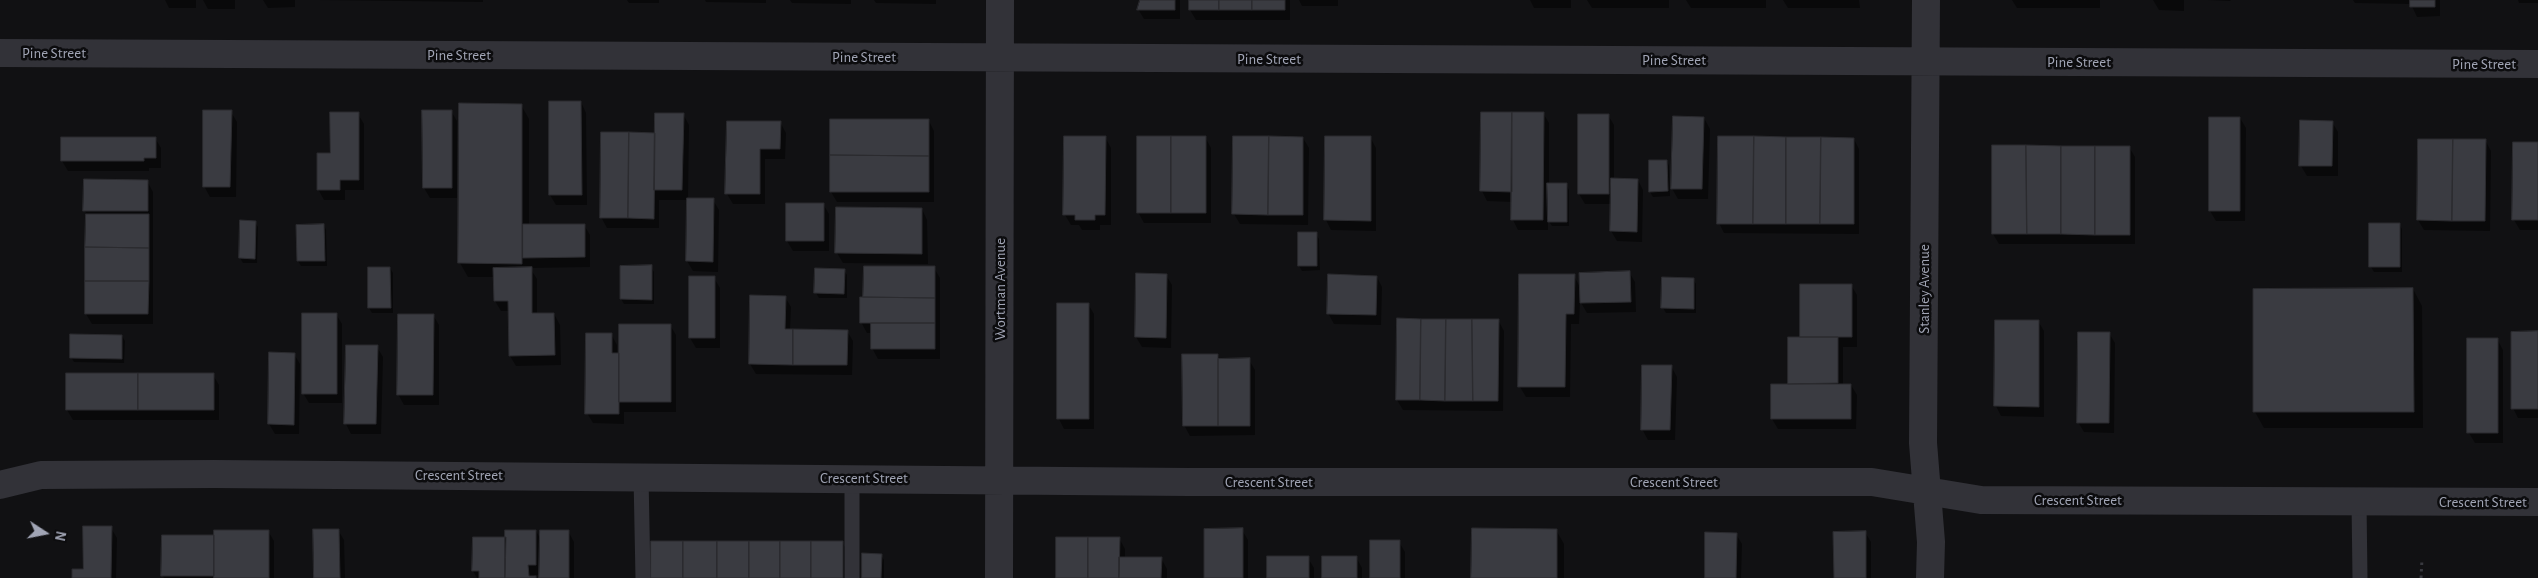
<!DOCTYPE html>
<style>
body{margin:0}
#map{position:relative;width:2538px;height:578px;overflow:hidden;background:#111113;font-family:"Alegreya Sans",sans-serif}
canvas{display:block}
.north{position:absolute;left:20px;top:508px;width:50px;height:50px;-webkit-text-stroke:4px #0c0c0e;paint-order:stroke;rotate:101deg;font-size:14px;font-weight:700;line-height:20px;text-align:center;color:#a1a5b5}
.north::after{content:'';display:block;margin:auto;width:18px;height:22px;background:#a1a5b5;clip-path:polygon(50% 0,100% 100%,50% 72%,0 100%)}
</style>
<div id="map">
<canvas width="2538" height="578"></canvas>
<div class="north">N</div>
</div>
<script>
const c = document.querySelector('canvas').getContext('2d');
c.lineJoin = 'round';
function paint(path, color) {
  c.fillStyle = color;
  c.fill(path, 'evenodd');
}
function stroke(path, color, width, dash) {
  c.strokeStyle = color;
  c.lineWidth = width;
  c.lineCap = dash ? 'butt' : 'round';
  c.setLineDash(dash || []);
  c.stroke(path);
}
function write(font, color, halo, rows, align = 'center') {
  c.font = font + ' "Alegreya Sans",sans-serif';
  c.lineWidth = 5;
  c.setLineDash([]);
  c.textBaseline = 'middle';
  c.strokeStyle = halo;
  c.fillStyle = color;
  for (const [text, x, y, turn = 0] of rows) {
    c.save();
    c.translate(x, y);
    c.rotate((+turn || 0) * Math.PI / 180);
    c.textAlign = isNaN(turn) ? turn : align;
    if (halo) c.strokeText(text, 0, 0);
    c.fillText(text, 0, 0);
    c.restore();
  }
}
const shadow = new Path2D(`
 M165 0H196V8H169Z
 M203 0H235V9H208Z
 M263 0H295V7L268 8Z
 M319 0H483V2Z
 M627 0H659V3H629Z
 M705 0H766V3L706 2Z
 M790 0H851V4L792 3Z
 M874 0H936V4L876 3Z
 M1142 0H1180V19H1144L1138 9Z
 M1190 0H1290V20H1196L1190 10Z
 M1299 0H1338V6H1302Z
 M1530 0H1571V8H1534Z
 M1587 0H1669V8H1592Z
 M1686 0H1766V8H1691Z
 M1783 0H1859L1860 8H1788Z
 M2012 0H2100V8H2017Z
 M2153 0H2184V11L2159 10Z
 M2208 0H2231L2230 1Z
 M2353 0H2440V16L2417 17 2411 4 2355 3Z
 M2518 0H2538V3H2519Z
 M581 102 586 113 587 205H556L550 195Z
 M460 105H521L529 119V225H584L590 235V267L530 268 537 279V315L554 314 560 325 561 365 516 366 510 356 509 311H501L495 301 494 277H468L460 263Z
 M451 111 457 121V198H430L424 188Z
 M231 112 237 122 236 197H210L204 186Z
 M1543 113 1549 123V184H1566L1569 190V226H1552L1548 220V230H1518L1513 220V202L1487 201 1482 191Z
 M358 114 364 124V190H345V200H324L318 189 332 154Z
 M683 114 689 125 688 199 713 200 719 210 718 272 693 271 687 261 688 200H659V228H607L601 217Z
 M1608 115 1614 125V180H1638L1643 190 1642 242 1617 241 1611 231 1612 204H1585L1579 194Z
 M1704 118 1710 129 1708 199H1678L1670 185H1672Z
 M2240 118 2246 128 2245 221H2216L2210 211Z
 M929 121 934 131V202H837L831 192Z
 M728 122H780L786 133 785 159H765V204H733L727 194Z
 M2332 122 2338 132V176H2307L2301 166Z
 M1105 137 1111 148V225H1100V230H1082L1079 225H1071L1065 215Z
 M1205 137 1211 148V223H1144L1138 212Z
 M1234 137 1303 138 1309 148 1308 225 1240 224 1234 214Z
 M1370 137 1376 148V231L1331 230 1326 220Z
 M155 138 161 148V168H149V171H68L62 161Z
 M1854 139 1859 149V234L1724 233 1719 223Z
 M2419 140H2485L2491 151 2490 231 2424 230 2418 220Z
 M2538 143V230H2520L2514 220Z
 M2129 147 2135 157V244H1999L1993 234Z
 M1667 161 1669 166 1670 196 1653 197 1650 192Z
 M147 181 153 192V324H92L86 314 87 215 85 211Z
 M823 204 829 214V251H793L787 241Z
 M922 209 927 220 928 264 843 263 837 253Z
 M255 222 258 227 257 263H243L240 258Z
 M2399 224 2402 229V272H2374L2371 267Z
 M324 225 326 230 327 266H301L298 261V226Z
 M1316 234 1319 239 1320 270 1302 271 1299 266Z
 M621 267H651L654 272V304H624L621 299Z
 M865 267 934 268 940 278V359H878L872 348V333H867L861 322Z
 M390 268 393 273V313H372L369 308Z
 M844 270 847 275V298H819L816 293Z
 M1629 272 1635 282 1636 312 1587 313 1580 301 1579 324H1571L1570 397H1526L1520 387 1574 276 1580 287Z
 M1166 275 1172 285 1171 348 1142 347 1136 337Z
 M1377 277 1382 287 1381 325 1334 324 1328 313Z
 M690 278H714L720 288V348H696L690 338Z
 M1693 279 1696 284V313H1666L1663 308Z
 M1851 285 1857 295V347H1843V385H1851L1857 395 1856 429H1778L1772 419 1789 385V338H1801Z
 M2413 289 2422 306 2423 428H2264L2255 412Z
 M785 297 791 307 790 330 847 331 853 341 852 375 756 374 750 364Z
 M1088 304 1094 314V429H1064L1059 419Z
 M336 314 342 324V403H309L303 393Z
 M433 315 439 325V405H404L398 394Z
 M1398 319 1498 320 1504 331 1503 411 1403 410 1397 400Z
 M1996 321H2038L2044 331V417L2001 416 1996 406Z
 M670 325 676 335V412H624V424L593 423 587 413 611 334 617 345V355Z
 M2109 333 2115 343 2114 433 2084 432 2078 422Z
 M2538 333V418H2518L2513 408Z
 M122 336 125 341 124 363 74 362 71 357Z
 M2497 339 2503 350V443H2475L2469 433Z
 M377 347 383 357 381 434H351L346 424Z
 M294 354 300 364 299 434H275L269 424Z
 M1218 355 1220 360H1249L1255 370V435L1190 436 1184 425Z
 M1671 366 1677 377 1675 440H1648L1642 429Z
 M213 375 219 385V420H73L67 410Z
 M111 528 117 538 116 578H73L84 570Z
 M338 530 344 540 345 578H315Z
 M1242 530 1248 540V578H1205Z
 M1556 530 1564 544V578H1473Z
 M268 531 274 541V578H164L163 576V536L215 537Z
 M536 531 541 540 568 531 574 542V578H541V575H534L536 578H477L473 571 507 538Z
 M1865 532 1871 542V578H1835Z
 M1736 534 1742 544 1741 578H1706Z
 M1119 538 1125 549V558H1161L1167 569V578H1057Z
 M842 542 848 552 849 578H653Z
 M1399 542 1405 552V578H1371Z
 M881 555 884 560V578H863Z
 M1356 557 1362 568V578H1323Z
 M1308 558 1314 568V578H1268Z`);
const building = new Path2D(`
 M1140 0H1175V10H1137Z
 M1189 0H1219V10H1189Z
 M1219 0H1252V10H1219Z
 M1252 0H1285V10H1252Z
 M2410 0H2435V7H2410Z
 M549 101H581L582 195H549Z
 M459 103 522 104V264L458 263Z
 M203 110H232L230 187H203Z
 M422 110H452V188H423Z
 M330 112H359V180H340V190H317V153H330Z
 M1481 112H1512V192L1480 191Z
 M1512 112H1544L1543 220H1511Z
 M655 113H684L682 190H654Z
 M1578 114H1609V194H1578Z
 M1673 116 1704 117 1702 189H1671Z
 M2209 117H2240V211H2209Z
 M830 119H929V156L830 155Z
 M2300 120 2333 121 2332 166H2299Z
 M727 121H781L780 149H760V194H725Z
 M601 132H629L628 218H600Z
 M629 132 655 133 654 219 628 218Z
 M1064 136H1106L1105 215H1095V220H1075V215H1063Z
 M1137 136H1171V213H1137Z
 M1171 136H1206V213H1171Z
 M1233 136H1269L1268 215 1232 214Z
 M1269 136 1303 137V215H1268Z
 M1325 136H1371V221L1324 220Z
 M1718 136H1754L1753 224H1717Z
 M1754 136 1786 137V224H1753Z
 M61 137H156V158H144V161H61Z
 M1786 137H1821L1820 224H1786Z
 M1821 137 1854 138V224H1820Z
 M2418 139H2453L2452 221 2417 220Z
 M2453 139H2486L2485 221H2452Z
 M2513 142H2538V220H2512Z
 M1992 145H2026L2027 234H1992Z
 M2026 145 2061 146V234H2027Z
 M2061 146H2095V235L2061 234Z
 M2095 146H2130V235H2095Z
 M830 155 929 156V192H830Z
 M1649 160H1667L1668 191 1649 192Z
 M1611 178 1638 179 1637 232 1610 231Z
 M84 179 148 180V211H83Z
 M1547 183H1567V222H1548Z
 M687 198H714L713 262 686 261Z
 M786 203H824V241H786Z
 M836 207 922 208V254L835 253Z
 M86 214H149V248L85 247Z
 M240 220 256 221 255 259 239 258Z
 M2369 223H2400V267H2369Z
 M324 224 325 261H297L296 225Z
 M523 224H585V257L523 258Z
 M1298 232H1317V266H1298Z
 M85 247 149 248V281H85Z
 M652 265V300L620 299V266Z
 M864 266H935V298L863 297Z
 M368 267H390L391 308H368Z
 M532 267V313H554L555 355 509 356 508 301H494L493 268Z
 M815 268 845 269 844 294 814 293Z
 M1630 271 1631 302 1580 303 1579 273Z
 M1136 273 1167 274 1166 338 1135 337Z
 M1328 274 1377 276 1376 315 1327 314Z
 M1519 274H1575L1574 314H1566L1565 387H1518Z
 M689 276H715V338H689Z
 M1662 277 1694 278V309L1661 308Z
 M85 281H149L148 314H85Z
 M1800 284H1852V337H1800Z
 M2413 288 2414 412H2253V289Z
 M750 295 786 296 785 329H793V365L749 364Z
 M860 297 935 298V323H860Z
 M1057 303H1089V419H1057Z
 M302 313H337V394H302Z
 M398 314H434L433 395H397Z
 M1397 318 1421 319 1420 400H1396Z
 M1421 319H1446L1445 401 1420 400Z
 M1446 319H1472L1473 401H1445Z
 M1472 319H1499L1498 401H1473Z
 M1995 320H2039V407L1994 406Z
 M871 323H935V349H871Z
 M619 324H671V402H619Z
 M793 329 848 330 847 365H793Z
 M2538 331V409H2511V332Z
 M2078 332H2110L2109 423H2077Z
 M586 333H612V353H619V414H585Z
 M70 334 122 335V359L70 358Z
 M1788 337H1838V383L1788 384Z
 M2467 338H2498V433H2467Z
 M346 345H378L376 424H344Z
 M269 352 295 353 294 425 268 424Z
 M1182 354H1218V426H1183Z
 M1250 358V426H1218V359Z
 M1642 365H1672L1670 430H1641Z
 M66 373H138V410H66Z
 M138 373H214V410H138Z
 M1771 384H1851V419H1771Z
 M83 526H112L111 578H72V569H83Z
 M1243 528V578H1204V529Z
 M1472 528 1557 529V578H1471Z
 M313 529H339L340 578H314Z
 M214 530H269V578H214Z
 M505 530H536V565H528L529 576H536V578H505Z
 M540 530H569V578H539Z
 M1866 531V578H1834L1833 532Z
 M1705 532 1737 533 1736 578H1705Z
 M162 535H214V576H161Z
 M473 537H506L505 578H479V571H472Z
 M1056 537H1088V578H1056Z
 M1088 537H1120L1119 578H1088Z
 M1370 540H1400V578H1370Z
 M651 541H683V578H651Z
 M683 541H717V578H683Z
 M717 541H749V578H717Z
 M749 541H780V578H749Z
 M780 541H811V578H780Z
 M811 541H843V578H811Z
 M862 553 882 554 881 578H862Z
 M1267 556H1309V578H1267Z
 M1322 556H1357V578H1322Z
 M1119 557H1162L1161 578H1119Z`);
const path = new Path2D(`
 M2421 578 2422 559`);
const service = new Path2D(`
 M641 476 643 578
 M2359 502 2360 578
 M852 578V478`);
const minor = new Path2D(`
 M1926 0 1923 443 1931 542 1930 578
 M0 53 2538 64
 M0 485 41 475 214 474 1189 482H1872L1981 500 2538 502
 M999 578 1000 0`);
const streetNames = [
 ["Pine Street",54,53],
 ["Pine Street",459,55],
 ["Pine Street",864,57],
 ["Pine Street",1269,59],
 ["Pine Street",1674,60],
 ["Pine Street",2079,62],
 ["Pine Street",2484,64],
 ["Wortman Avenue",1000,289,-90],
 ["Stanley Avenue",1924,289,-90],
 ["Crescent Street",459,475],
 ["Crescent Street",864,478],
 ["Crescent Street",1269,482],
 ["Crescent Street",1674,482],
 ["Crescent Street",2078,500],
 ["Crescent Street",2483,502]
];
paint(shadow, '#0007');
paint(building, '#3a3b41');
stroke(building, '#2b2b2f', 1);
stroke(path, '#38393f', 3, [2.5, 4]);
stroke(service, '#323238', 15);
stroke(minor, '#323238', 28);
write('15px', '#a1a5b5', '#0c0c0e', streetNames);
</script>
